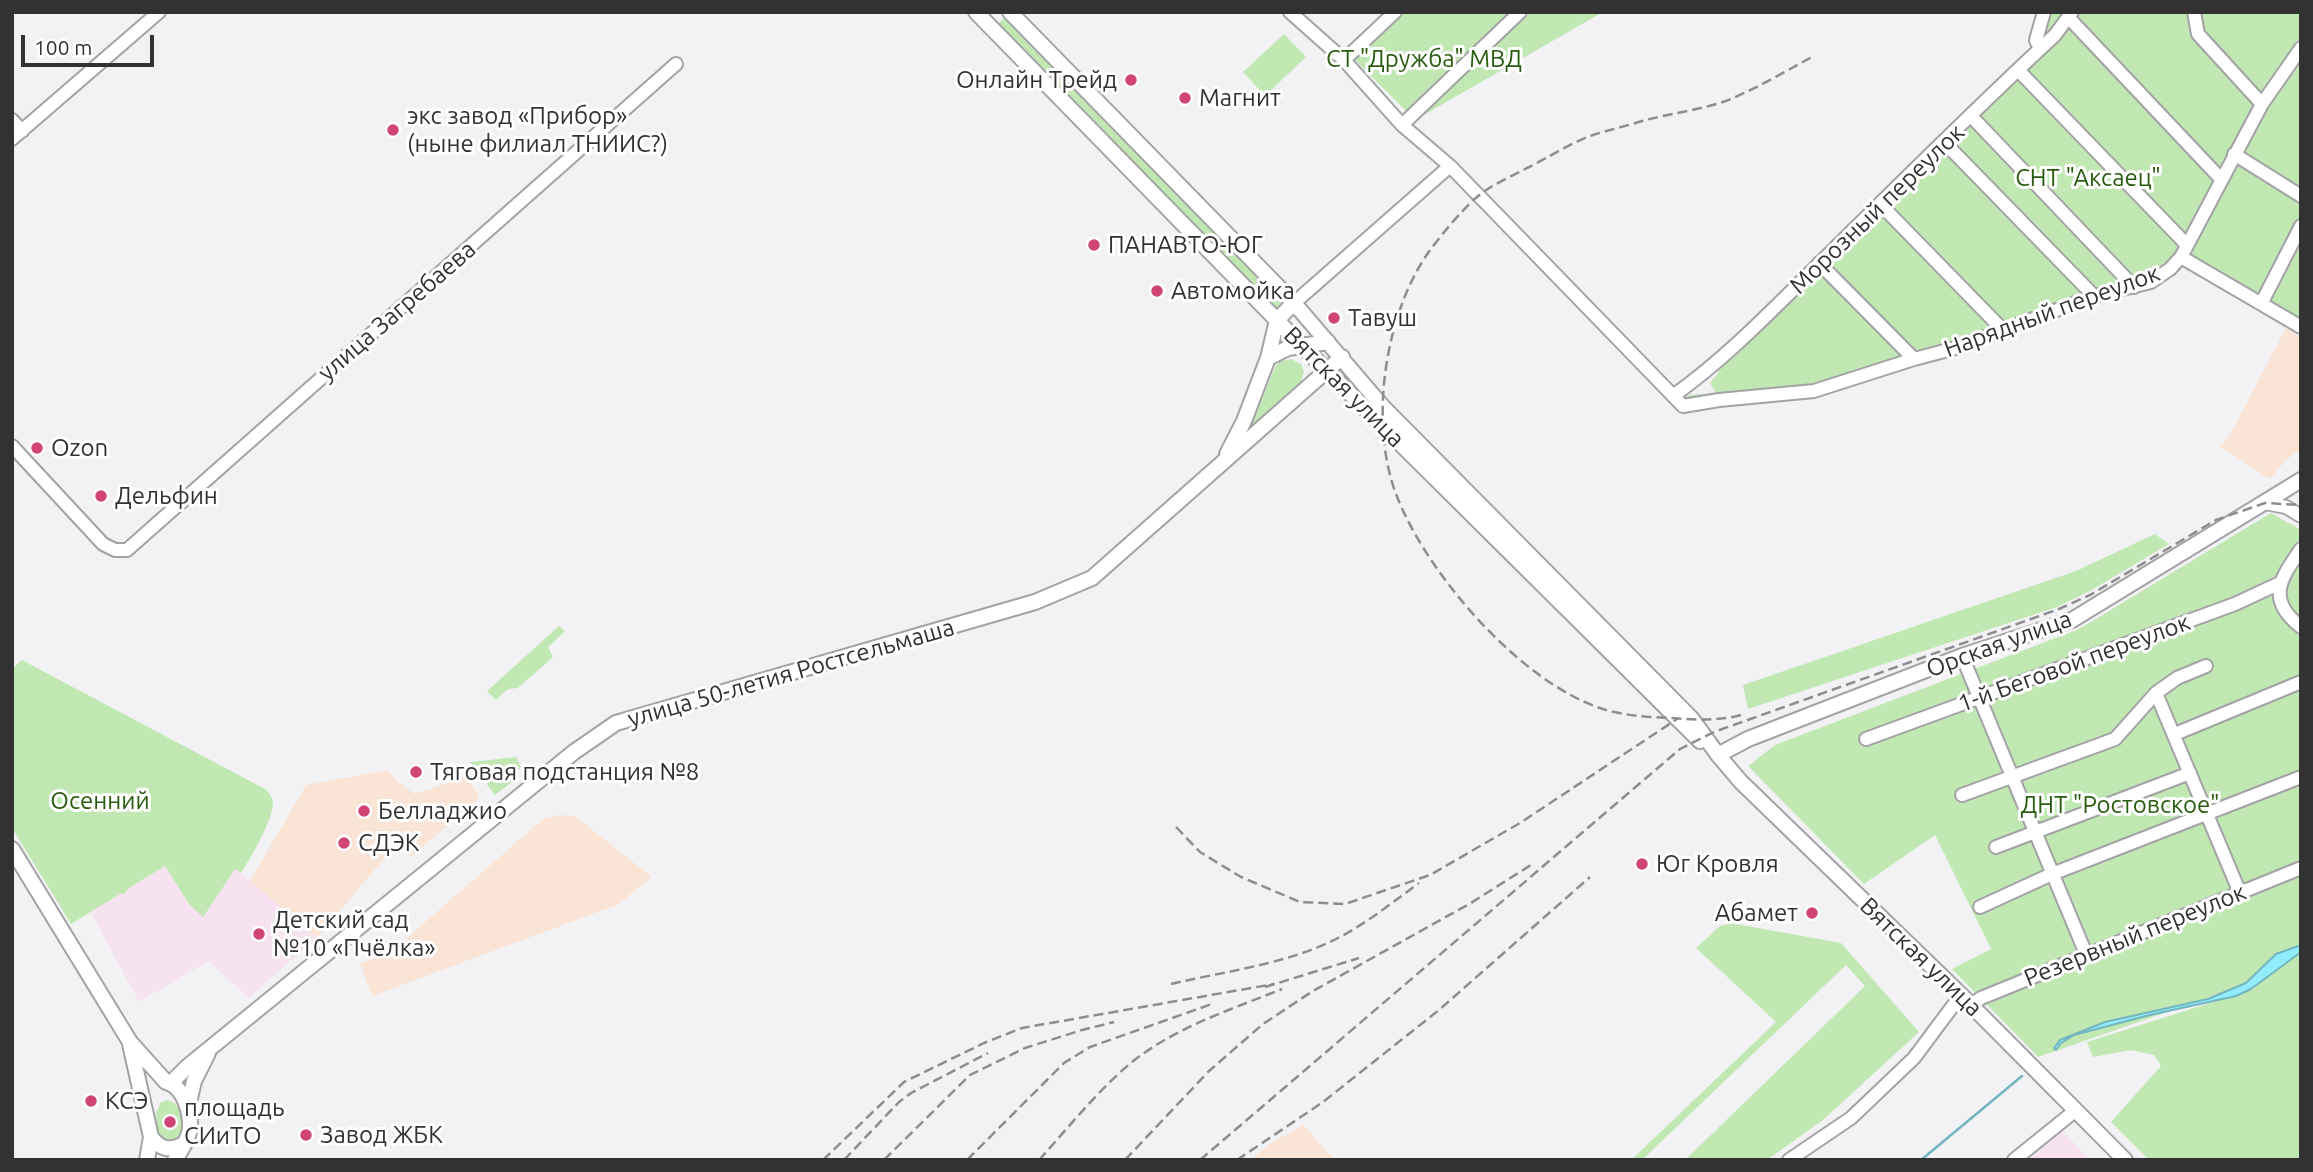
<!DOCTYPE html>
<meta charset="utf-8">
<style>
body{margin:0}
#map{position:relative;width:2313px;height:1172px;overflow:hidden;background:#f2f2f5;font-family:Ubuntu,sans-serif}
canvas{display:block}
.frame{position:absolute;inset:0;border:14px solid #323233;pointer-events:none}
.scale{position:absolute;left:21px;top:35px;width:133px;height:32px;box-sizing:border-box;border:4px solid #323233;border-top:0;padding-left:9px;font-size:21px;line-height:24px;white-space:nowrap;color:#323233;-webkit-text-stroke:5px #fff;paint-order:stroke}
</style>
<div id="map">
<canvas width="2313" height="1172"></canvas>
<div class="frame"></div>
<div class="scale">100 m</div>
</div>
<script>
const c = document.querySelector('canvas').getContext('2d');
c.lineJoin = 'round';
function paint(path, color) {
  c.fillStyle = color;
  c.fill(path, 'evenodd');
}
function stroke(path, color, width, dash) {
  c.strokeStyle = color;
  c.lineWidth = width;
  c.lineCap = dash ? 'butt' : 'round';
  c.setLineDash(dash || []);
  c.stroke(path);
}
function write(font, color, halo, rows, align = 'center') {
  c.font = font + ' Ubuntu,sans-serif';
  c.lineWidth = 6;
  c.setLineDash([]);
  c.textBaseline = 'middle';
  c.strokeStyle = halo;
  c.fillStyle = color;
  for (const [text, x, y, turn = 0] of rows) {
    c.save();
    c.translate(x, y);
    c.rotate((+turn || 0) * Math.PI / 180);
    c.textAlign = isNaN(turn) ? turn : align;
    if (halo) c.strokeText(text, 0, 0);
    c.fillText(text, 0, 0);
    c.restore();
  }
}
const commercial = new Path2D(`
 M2288 324 2301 332V449L2286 460 2270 479 2219 446 2229 437Z
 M388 770 398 782 415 794 468 776 479 798 411 857 393 848 317 938 250 881 306 785Z
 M559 815 575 816 652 877 617 905 372 996 360 964 392 951 543 819Z
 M1303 1125 1335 1160H1250L1270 1144Z`);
const education = new Path2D(`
 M165 866 189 904 236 869 317 938 248 998 209 961 139 1002 90 911Z
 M2061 1129 2090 1160H2029Z`);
const green = new Path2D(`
 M1399 12H1603L1415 120 1352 57Z
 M2046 12H2301V323L2187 262 2155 283 2003 330 1846 384 1684 404 1678 396 1716 393 1710 383 1719 372 1714 368 2054 43 2044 29Z
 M1005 17 1285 303 1278 311 1273 308 997 25Z
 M1284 34 1306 57 1265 96 1243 72Z
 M1291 359 1301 364 1304 371 1301 382 1254 426 1252 425 1275 367 1280 361Z
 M2271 513 2301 530V1160H2149L2111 1122 2161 1066 2154 1055 2131 1050 2093 1057 2087 1042 2254 989 2262 979 2038 1057 1952 969 1991 949 1935 835 1864 884 1748 766 1775 745 2079 629Z
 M2155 534 2169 544 2090 591 2057 607 1748 709 1743 685 2076 571Z
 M559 626 565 631 548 647 553 657 518 688 508 689 496 700 487 691Z
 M22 660 265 789C269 793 273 797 273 804 272 821 251 858 241 873L235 869 203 917 189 904 165 866 129 888 124 894H120L71 924 12 828V669Z
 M516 757 521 767 511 777 513 781 495 795 470 762Z
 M1731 923 1841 943 1919 1032 1823 1120 1767 1160H1685L1865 986 1846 965 1642 1160H1631L1776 1022 1696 948 1720 926Z
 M167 1100C185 1104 184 1127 179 1141L169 1144 157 1135 156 1113 161 1102Z`);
const water = new Path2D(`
 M2301 945V952L2251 989 2236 996 2150 1015 2074 1035 2061 1043 2056 1050 2054 1048 2060 1040 2105 1022 2208 999 2246 983 2276 954Z`);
const stream = new Path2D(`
 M1921 1160 2022 1076`);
const minor = new Path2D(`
 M1290 12 1344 60 1402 125 1450 166 1683 406 1719 400 1814 391 1914 359 1956 348 2094 296 2151 282 2170 269 2181 257 2262 104 2301 48
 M2194 12 2198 34 2262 104
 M2068 17 2221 179
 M2040 49 2036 40 2044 12
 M1344 60 1395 12
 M2018 70 2187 245
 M1971 116 2134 287
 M12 120 22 131
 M1402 125 1520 12
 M12 139 159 12
 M1944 142 2094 296
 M2234 154 2301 196
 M1880 204 2002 329
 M2181 257 2301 327
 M1819 263 1914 359
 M1294 303 1450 166
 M2261 304 2301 226
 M1673 396C1729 356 1774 308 1822 261 1899 185 1976 108 2055 35L2072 12
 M12 446 103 544 115 550H127L676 64
 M2265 503 2286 507 2301 516
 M2301 549C2281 578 2265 599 2301 627
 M1962 656 2086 954
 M2156 693 2240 893
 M2175 734 2301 682
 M1866 739 2235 604 2280 583
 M1962 795 2115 739 2156 693 2177 678 2206 666
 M1996 847 2190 773
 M1980 907 2052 874 2301 777
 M1971 1005 1981 998 2301 868
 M1789 1160 1851 1118 1914 1058 1961 995
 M2014 1160 2076 1110`);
const major = new Path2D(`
 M976 12 1302 346 1700 741
 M1010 12 1294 303 1383 407 1692 719 1718 755 1741 782 1961 995 2125 1160
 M1268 358 1288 348 1328 342
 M1227 454 1244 421 1268 358 1277 320 1294 303
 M1718 755 1748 739 1962 656 2072 620 2301 480
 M12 849 130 1042 166 1082C184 1086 191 1113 190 1129 188 1140 181 1151 175 1160
 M130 1044 151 1137C161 1150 170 1151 184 1144
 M171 1083 187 1067 574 752 616 723 1035 602 1092 578 1342 357
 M188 1107 194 1081 208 1053
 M147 1160 151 1137`);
const rail = new Path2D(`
 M1741 715C1719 721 1696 720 1673 718 1649 717 1623 716 1600 708 1520 681 1429 576 1398 499 1368 427 1384 316 1428 253 1441 235 1461 211 1477 197 1491 185 1510 177 1527 168 1548 158 1570 143 1593 135 1609 130 1626 126 1642 121 1671 113 1703 110 1731 99 1759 87 1786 71 1812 57
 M1176 827 1200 852 1241 877 1300 902 1345 904 1430 875 1520 823 1677 719
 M1171 984C1226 971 1288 964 1338 938 1367 923 1393 902 1419 883
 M1265 987 1359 958
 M823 1160 904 1082 984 1043 1022 1028 1274 984
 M844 1160 899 1102 911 1093 988 1053
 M884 1160 970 1075 1025 1048 1082 1030 1114 1022
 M967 1160 1064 1063 1090 1047 1212 1004
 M1039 1160C1069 1127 1098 1090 1132 1062 1176 1027 1230 1010 1282 989
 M1125 1160 1209 1071 1263 1024 1313 991 1471 903 1534 863
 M1200 1160 1680 749 1714 732 2059 609 2090 595 2216 520 2265 503 2301 505
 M1237 1160 1323 1102 1439 1010 1590 877`);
const markers = [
 [1131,80,7,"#d04476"],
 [1185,98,7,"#d04476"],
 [393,130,7,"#d04476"],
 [1094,245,7,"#d04476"],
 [1157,291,7,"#d04476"],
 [1334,318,7,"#d04476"],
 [37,448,7,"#d04476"],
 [101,496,7,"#d04476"],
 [416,772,7,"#d04476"],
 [364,811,7,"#d04476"],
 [344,843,7,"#d04476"],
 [1642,864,7,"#d04476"],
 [1812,913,7,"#d04476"],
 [259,934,7,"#d04476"],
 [91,1101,7,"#d04476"],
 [170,1122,7,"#d04476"],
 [306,1135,7,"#d04476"]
];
const parkNames = [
 ["СТ \"Дружба\" МВД",1424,59],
 ["СНТ \"Аксаец\"",2088,178],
 ["Осенний",100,801],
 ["ДНТ \"Ростовское\"",2120,805]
];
const poiNames = [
 ["Онлайн Трейд",1117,80,"right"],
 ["Магнит",1199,98],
 ["экс завод «Прибор»",407,116],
 ["(ныне филиал ТНИИС?)",407,144],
 ["ПАНАВТО-ЮГ",1108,245],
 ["Автомойка",1171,291],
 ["Тавуш",1348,318],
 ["Ozon",51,448],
 ["Дельфин",115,496],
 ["Тяговая подстанция №8",430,772],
 ["Белладжио",378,811],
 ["СДЭК",358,843],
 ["Юг Кровля",1656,864],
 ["Абамет",1798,913,"right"],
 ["Детский сад",273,920],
 ["№10 «Пчёлка»",273,948],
 ["КСЭ",105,1101],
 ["площадь",184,1108],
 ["СИиТО",184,1136],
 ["Завод ЖБК",320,1135]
];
const streetNames = [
 ["Морозный переулок",1877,209,-44],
 ["улица Загребаева",397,311,-41],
 ["Нарядный переулок",2052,311,-20],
 ["Вятская улица",1344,387,45],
 ["Орская улица",1999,644,-20],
 ["1-й Беговой переулок",2074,663,-20],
 ["улица 50-летия Ростсельмаша",791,673,-16],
 ["Резервный переулок",2135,935,-22],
 ["Вятская улица",1921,957,44]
];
paint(commercial, '#f9e4d6');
paint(education, '#f7e2ef');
paint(green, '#c1e8b3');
paint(water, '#91edfb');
stroke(water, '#74b5bf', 2);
stroke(stream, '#74b5bf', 2.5);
stroke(minor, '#a3a3a6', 16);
stroke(major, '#a3a3a6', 18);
stroke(minor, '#fff', 12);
stroke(major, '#fff', 14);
stroke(rail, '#8d8d8f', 2.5, [10, 5]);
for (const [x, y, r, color] of markers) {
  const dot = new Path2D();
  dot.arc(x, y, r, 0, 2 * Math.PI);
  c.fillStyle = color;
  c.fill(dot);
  stroke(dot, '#fff', 2.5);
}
write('24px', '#295c0e', '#fff', parkNames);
write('24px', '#323233', '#fff', poiNames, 'left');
write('24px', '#323233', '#fff', streetNames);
</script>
